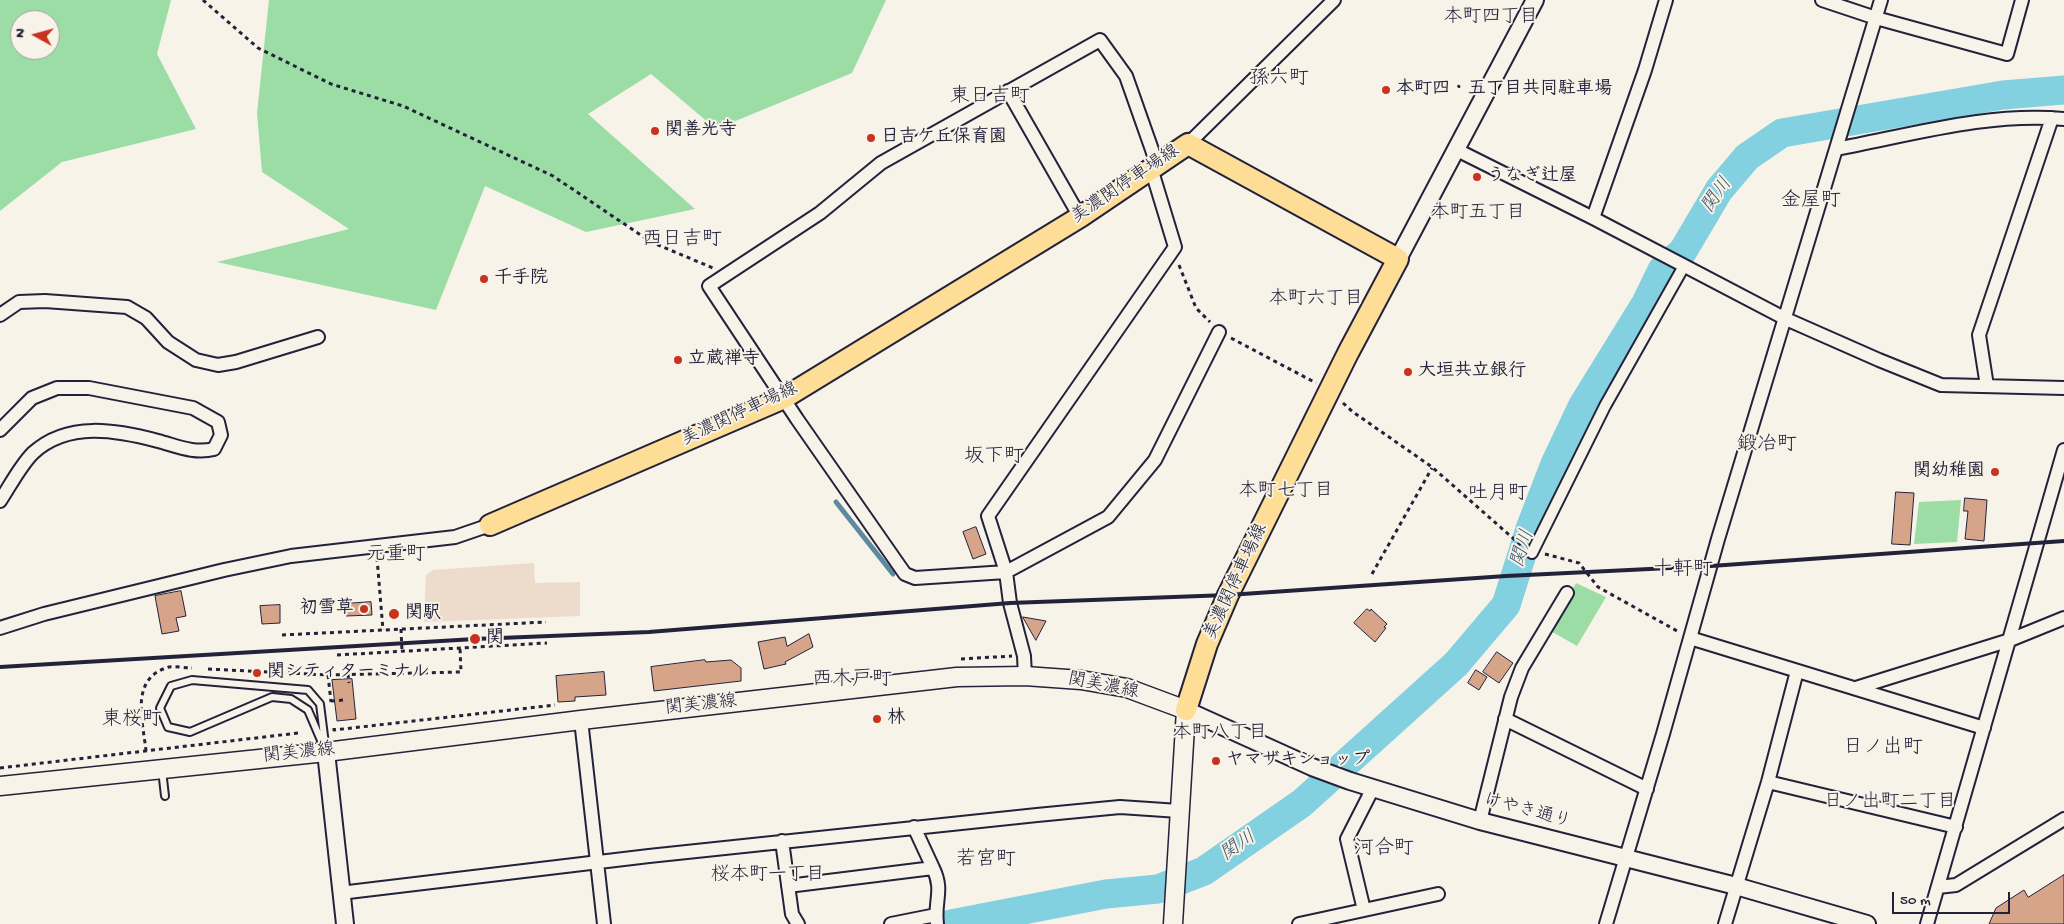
<!DOCTYPE html>
<meta charset="utf-8">
<style>
body{margin:0}
#map{position:relative;width:2064px;height:924px;overflow:hidden;background:#f7f3e8;font-family:"Gochi Hand",sans-serif}
canvas{display:block}
.north{position:absolute;left:10px;top:10px;width:50px;height:50px;box-sizing:border-box;background:#f7f3e8;border:1px solid #a29fa3;border-radius:50%;rotate:277deg;font-size:14px;font-weight:700;line-height:20px;text-align:center;color:#22223b}
.north::after{content:'';display:block;margin:auto;width:18px;height:22px;background:#c8321e;clip-path:polygon(50% 0,100% 100%,50% 72%,0 100%)}
.scale{position:absolute;left:1892px;top:892px;width:118px;height:22px;box-sizing:border-box;border:2px solid #22223b;border-top:0;padding-left:6px;font-size:15px;line-height:18px;white-space:nowrap;color:#22223b;-webkit-text-stroke:4px #f7f3e8;paint-order:stroke}
</style>
<div id="map">
<canvas width="2064" height="924"></canvas>
<div class="north">N</div>
<div class="scale">50 m</div>
</div>
<script>
const c = document.querySelector('canvas').getContext('2d');
c.lineJoin = 'round';
function paint(path, color) {
  c.fillStyle = color;
  c.fill(path, 'evenodd');
}
function stroke(path, color, width, dash) {
  c.strokeStyle = color;
  c.lineWidth = width;
  c.lineCap = dash ? 'butt' : 'round';
  c.setLineDash(dash || []);
  c.stroke(path);
}
function write(font, color, halo, rows, align = 'center') {
  c.font = font + ' "Gochi Hand","Klee One",sans-serif';
  c.lineWidth = 4;
  c.setLineDash([]);
  c.textBaseline = 'middle';
  c.strokeStyle = halo;
  c.fillStyle = color;
  for (const [text, x, y, turn = 0] of rows) {
    c.save();
    c.translate(x, y);
    c.rotate((+turn || 0) * Math.PI / 180);
    c.textAlign = isNaN(turn) ? turn : align;
    if (halo) c.strokeText(text, 0, 0);
    c.fillText(text, 0, 0);
    c.restore();
  }
}
const built = new Path2D(`
 M534 563 535 583 580 582V616L424 622 426 575 433 570Z`);
const green = new Path2D(`
 M0 0H171L157 54 196 129 62 162 0 211ZM20 20H50V50H20Z
 M269 0H886L852 73 716 129 651 74 588 114 695 209 586 232 485 186 436 310 217 262 349 229 262 172 257 113Z
 M1961 500 1957 542 1914 544 1919 502Z
 M1576 583 1606 597 1577 646 1549 630Z`);
const stream = new Path2D(`
 M836 502 893 574`);
const river = new Path2D(`
 M951 924 1106 894 1158 889 1204 871 1302 803 1456 664 1506 605 1530 529 1555 464 1583 405 1646 303 1662 270 1683 251 1719 190 1747 157 1782 133 2003 95 2064 90`);
const building = new Path2D(`
 M1896 492 1914 493 1910 545 1892 544Z
 M1965 498 1987 500 1984 541 1965 539 1968 511H1964Z
 M976 527 986 554 973 559 963 532Z
 M181 591 186 616 176 618 179 631 162 634 155 596Z
 M371 602 372 615 346 616 345 604Z
 M280 605V623L262 624 260 606Z
 M1367 609 1370 611 1371 609 1387 624 1384 627 1386 628 1375 642 1354 623Z
 M1023 617 1046 621 1036 640Z
 M809 634 813 647 785 662 786 664 764 669 758 642 785 637 787 646Z
 M1497 652 1513 663 1499 683 1483 672Z
 M705 660 706 662 731 660 741 668V681L654 691 651 667Z
 M1476 670 1487 677 1479 690 1468 683Z
 M604 672 606 695 575 697V701L558 702 556 676Z
 M352 679 356 719 337 721 332 680Z
 M2064 875V924H1989L1996 908 2024 890 2028 897Z`);
const path = new Path2D(`
 M203 0 258 48 331 84 403 106 553 176 651 242 713 268
 M1179 265 1196 308 1210 322
 M1231 338 1316 383
 M1343 403 1353 412 1432 467 1523 547
 M1545 554 1579 563 1598 587 1679 632
 M377 558 383 630
 M1372 574 1432 468
 M401 629 402 651
 M282 635 546 622
 M337 655 547 643
 M961 659 1012 656
 M208 669 328 675 461 672 460 648
 M348 674 349 683
 M328 675 331 702
 M331 701 344 700
 M334 728V730L555 705
 M146 751C143 721 129 678 169 667 175 666 185 668 192 668
 M0 768 298 733`);
const service = new Path2D(`
 M192 680 308 690 320 704 326 752 308 710 291 699 272 697 190 732 168 727 160 708 171 686Z
 M162 770 165 796`);
const pedestrian = new Path2D(`
 M1532 553 1605 406 1684 266`);
const minor = new Path2D(`
 M1822 0 1876 18 2007 54 2022 0
 M1008 91 1080 217
 M1188 144 1334 0
 M1836 149C1911 135 1988 112 2064 119
 M1457 150 1593 218 1786 319 1879 360 1941 385 2064 388
 M1157 164 1126 76 1100 40 881 163 820 213 709 286 797 419 905 574 915 578 1006 572 1108 517 1155 460 1219 332
 M1593 218 1645 70 1666 0
 M0 315 19 302 45 301 127 307 146 318 168 342 196 360 218 365 236 362 318 337
 M1987 386 1979 335 2052 118
 M0 430 32 398 57 388H89L193 408 218 422 221 435 214 449C194 454 177 446 158 441 116 430 68 421 33 453 20 466 10 486 0 501
 M0 628 44 614 224 570 291 556 455 537 490 525
 M1690 638 1984 728
 M1025 676 1024 656 1010 603 1006 572 988 516 1175 247 1151 168
 M1856 688 2010 640 2064 618
 M1505 719 1647 789
 M581 720 604 924
 M1768 782 1956 827
 M1480 821 1511 697 1522 668 1567 593
 M782 841 792 914 798 924
 M933 868C944 891 934 900 937 924
 M788 886 933 868 914 827
 M1938 887 1956 885 2064 819
 M340 893 649 856 1037 815 1120 807 1179 811
 M1364 910 1347 839 1373 788
 M891 924 936 915
 M1299 924 1438 894
 M1606 924 1663 734 1718 539 1881 0
 M1725 924 1768 782 1797 671
 M1927 924 2064 450`);
const tertiary = new Path2D(`
 M1398 259 1535 0
 M1186 710 1312 767 1350 781 1480 821 1736 886 1867 924
 M326 752 345 924`);
const secondary = new Path2D(`
 M0 786 326 752 581 720 957 677 1025 676 1081 680 1127 688 1186 710 1173 924`);
const primary = new Path2D(`
 M490 525 784 398 1080 217 1188 144 1398 259 1348 353 1228 595 1207 644 1186 710`);
const rail = new Path2D(`
 M0 667 475 639 649 632 1010 603 1228 595 1506 576 1711 566 2064 541`);
const markers = [
 [1386,90,5,"#c8321e"],
 [655,131,5,"#c8321e"],
 [871,138,5,"#c8321e"],
 [1477,177,5,"#c8321e"],
 [484,279,5,"#c8321e"],
 [678,360,5,"#c8321e"],
 [1408,372,5,"#c8321e"],
 [1995,472,5,"#c8321e"],
 [364,609,5,"#c8321e"],
 [394,614,6,"#c8321e"],
 [475,639,6,"#c8321e"],
 [257,673,5,"#c8321e"],
 [877,719,5,"#c8321e"],
 [1216,761,5,"#c8321e"]
];
const poiNames = [
 ["本町四・五丁目共同駐車場",1396,90],
 ["関善光寺",665,131],
 ["日吉ケ丘保育園",881,138],
 ["うなぎ辻屋",1487,177],
 ["千手院",494,279],
 ["立蔵禅寺",688,360],
 ["大垣共立銀行",1418,372],
 ["関幼稚園",1985,472,"right"],
 ["初雪草",354,609,"right"],
 ["関駅",405,614],
 ["関",486,639],
 ["関シティターミナル",267,673],
 ["林",887,719],
 ["ヤマザキショップ",1226,761]
];
const streetNames = [
 ["美濃関停車場線",1126,185,-34],
 ["美濃関停車場線",740,415,-25],
 ["美濃関停車場線",1237,582,-65],
 ["関美濃線",1103,687,11],
 ["関美濃線",701,706,-6],
 ["関美濃線",299,754,-6],
 ["けやき通り",1527,812,15]
];
const neighbourhoodNames = [
 ["本町四丁目",1491,18],
 ["本町五丁目",1478,214],
 ["本町六丁目",1316,300],
 ["本町七丁目",1286,492],
 ["本町八丁目",1220,734],
 ["日ノ出町二丁目",1890,803],
 ["桜本町一丁目",768,876]
];
const waterNames = [
 ["関川",1718,196,-55],
 ["関川",1524,549,-72],
 ["関川",1239,847,-35]
];
const quarterNames = [
 ["孫六町",1279,80],
 ["東日吉町",990,98],
 ["金屋町",1811,202],
 ["西日吉町",682,241],
 ["鍛冶町",1767,446],
 ["坂下町",994,458],
 ["吐月町",1498,495],
 ["元重町",396,556],
 ["十軒町",1683,571],
 ["西木戸町",852,681],
 ["東桜町",132,721],
 ["日ノ出町",1883,749],
 ["河合町",1384,850],
 ["若宮町",986,861]
];
paint(built, '#eddccc');
paint(green, '#9cdca5');
stroke(stream, '#5c8a9e', 5);
stroke(river, '#82d0e0', 29);
paint(building, '#d6a589');
stroke(building, '#22223b', 1);
stroke(service, '#22223b', 10);
stroke(pedestrian, '#22223b', 14);
stroke(minor, '#22223b', 16);
stroke(tertiary, '#22223b', 20);
stroke(secondary, '#22223b', 21);
stroke(primary, '#22223b', 24);
stroke(path, '#22223b', 3, [4, 4]);
stroke(service, '#f7f3e8', 6);
stroke(pedestrian, '#f7f3e8', 10);
stroke(minor, '#f7f3e8', 12);
stroke(tertiary, '#f7f3e8', 16);
stroke(secondary, '#f7f3e8', 18);
stroke(primary, '#fedd96', 20);
stroke(rail, '#22223b', 4);
for (const [x, y, r, color] of markers) {
  const dot = new Path2D();
  dot.arc(x, y, r, 0, 2 * Math.PI);
  c.fillStyle = color;
  c.fill(dot);
  stroke(dot, '#f7f3e8', 2);
}
write('bold 18px', '#22223b', '#f7f3e8', poiNames, 'left');
write('18px', '#22223b', '#f7f3e8', streetNames);
write('19px', '#22223b', '#f7f3e8', neighbourhoodNames);
write('italic 19px', '#3f566d', '#f7f3e8', waterNames);
write('20px', '#22223b', '#f7f3e8', quarterNames);
</script>
